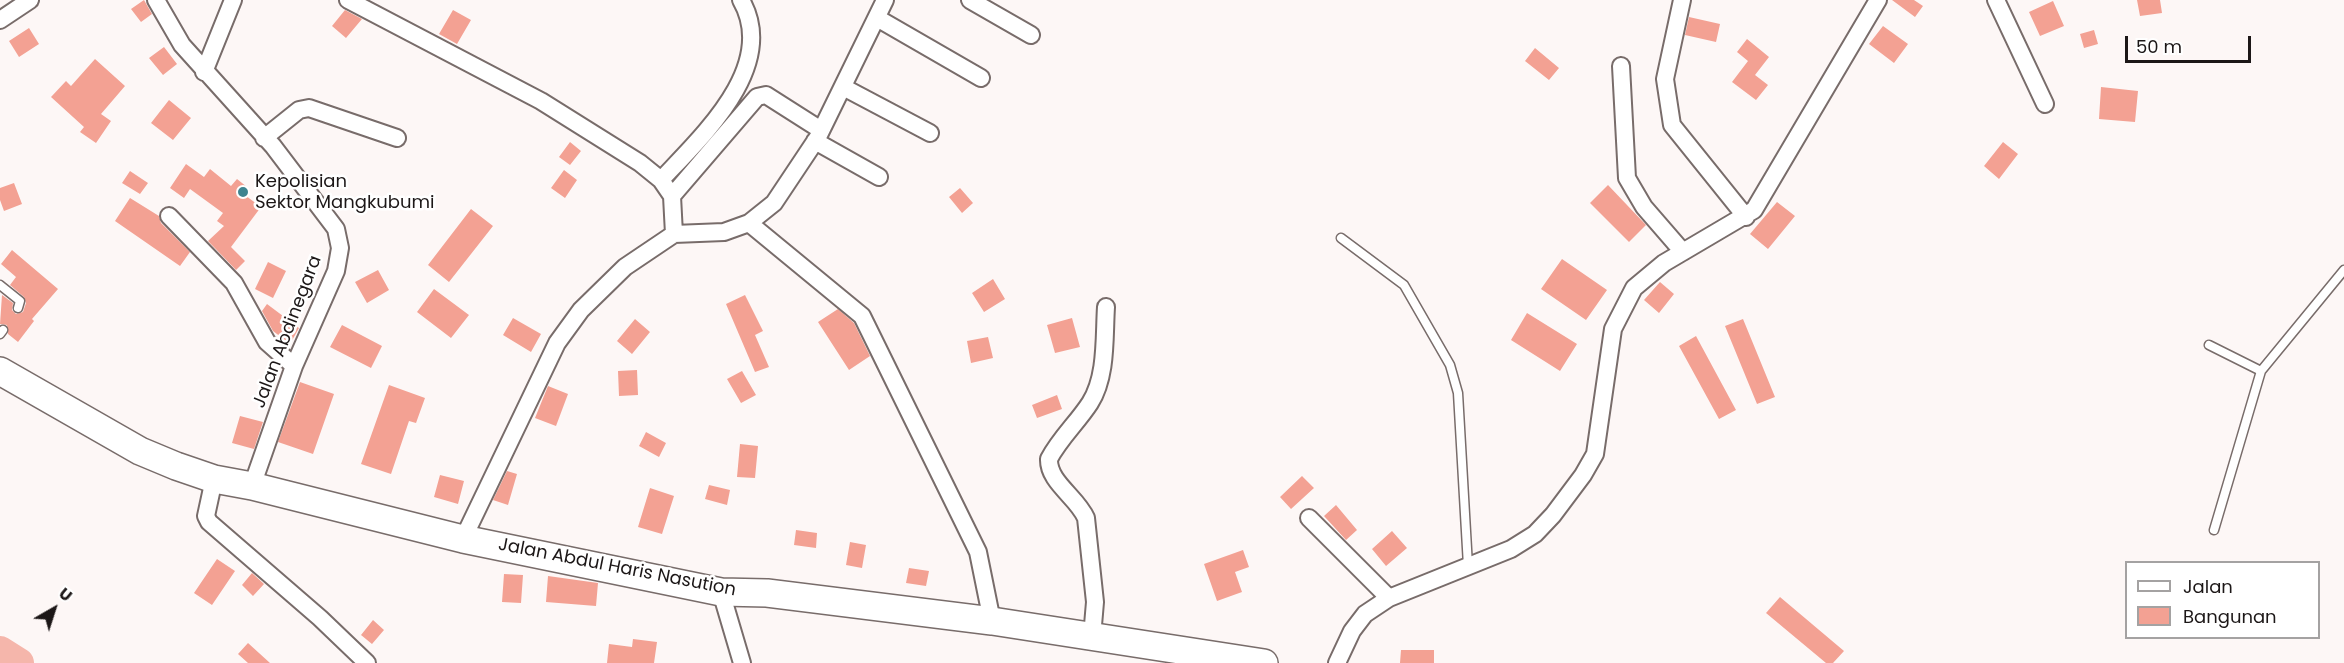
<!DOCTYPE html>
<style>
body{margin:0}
#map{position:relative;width:2344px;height:663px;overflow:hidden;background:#fdf7f6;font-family:Poppins,sans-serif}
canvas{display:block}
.legend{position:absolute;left:2125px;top:561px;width:195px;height:78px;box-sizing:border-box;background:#fff;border:2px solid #a4a2a2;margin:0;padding:8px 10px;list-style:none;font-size:18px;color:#1c1717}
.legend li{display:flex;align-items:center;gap:12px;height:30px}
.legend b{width:30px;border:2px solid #a4a2a2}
.north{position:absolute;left:24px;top:579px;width:60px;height:60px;-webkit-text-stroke:4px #fff;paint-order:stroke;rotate:39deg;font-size:16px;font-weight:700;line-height:24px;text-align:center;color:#1c1717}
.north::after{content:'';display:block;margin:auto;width:21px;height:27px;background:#1c1717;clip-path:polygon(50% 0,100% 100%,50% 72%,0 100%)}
.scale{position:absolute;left:2125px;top:36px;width:126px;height:27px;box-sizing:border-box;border:3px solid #1c1717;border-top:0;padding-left:8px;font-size:18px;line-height:21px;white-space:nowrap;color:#1c1717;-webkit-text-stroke:4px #fff;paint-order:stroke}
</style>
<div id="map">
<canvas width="2344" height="663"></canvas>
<ul class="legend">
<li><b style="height:8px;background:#fff"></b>Jalan</li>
<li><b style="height:16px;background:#f3a193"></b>Bangunan</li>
</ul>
<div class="north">U</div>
<div class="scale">50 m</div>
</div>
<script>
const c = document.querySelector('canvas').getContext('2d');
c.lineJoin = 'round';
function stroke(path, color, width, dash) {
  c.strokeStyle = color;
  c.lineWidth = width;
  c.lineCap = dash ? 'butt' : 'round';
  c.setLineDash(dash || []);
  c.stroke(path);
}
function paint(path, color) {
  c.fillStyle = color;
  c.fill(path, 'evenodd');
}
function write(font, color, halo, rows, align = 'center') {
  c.font = font + ' Poppins,sans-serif';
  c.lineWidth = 5;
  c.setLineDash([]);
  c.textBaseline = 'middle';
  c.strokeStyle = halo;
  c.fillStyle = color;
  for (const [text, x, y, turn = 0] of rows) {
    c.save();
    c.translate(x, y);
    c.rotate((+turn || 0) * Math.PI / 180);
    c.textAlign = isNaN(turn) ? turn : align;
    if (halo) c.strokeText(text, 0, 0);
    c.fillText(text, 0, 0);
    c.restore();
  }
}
const river = new Path2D(`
 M0 651 19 663`);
const building = new Path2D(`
 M144 0 152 14 141 22 131 9Z
 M1892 0H1914L1923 6 1915 17Z
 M2137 0H2160L2162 13 2140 16Z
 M2053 1 2064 26 2040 36 2029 12Z
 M345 10 362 19 346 38 332 26Z
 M453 10 471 20 457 44 439 34Z
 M1689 17 1720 24 1716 42 1685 35Z
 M1883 26 1908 44 1894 63 1869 44Z
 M29 28 39 44 19 57 9 41Z
 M2094 30 2098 44 2084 48 2080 34Z
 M1747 39 1769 57 1755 75 1768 85 1756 100 1732 82 1748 61 1737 52Z
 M164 47 177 64 163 75 149 58Z
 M1535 48 1559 68 1549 80 1525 61Z
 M95 59 125 86 101 114 111 121 96 143 80 132 84 127 51 97 66 81 71 86Z
 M2101 87 2138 91 2135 122 2099 119Z
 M169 100 191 118 173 140 151 123Z
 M570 142 581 151 570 165 559 157Z
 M2003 142 2018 154 1999 179 1984 166Z
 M186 164 204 177 210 169 231 186 237 179 247 187 242 193 261 207 231 247 245 261 236 270 208 241 224 226 217 221 223 213 190 189 184 198 170 188Z
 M564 170 577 180 565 198 551 188Z
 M130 171 148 183 140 194 122 183Z
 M14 183 22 204 4 211 0 200V188Z
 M1608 185 1646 225 1629 242 1590 203Z
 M960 188 973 203 962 213 949 197Z
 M130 198 159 216 161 223 190 252 180 266 115 221Z
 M1777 202 1795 216 1768 249 1750 234Z
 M471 209 493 226 449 282 428 265Z
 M12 250 58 289 32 319 34 321 18 342 8 334 7 325 0 324 2 295 13 303 12 310 16 314 23 312 26 303 24 297 10 285 16 277 1 264Z
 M1562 259 1607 290 1586 320 1541 289Z
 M268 262 286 271 273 298 255 289Z
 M378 270 389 290 367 303 355 282Z
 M993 279 1005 299 984 312 972 293Z
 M1660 282 1674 294 1659 313 1644 300Z
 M434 289 469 315 451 338 417 312Z
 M745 295 763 331 755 335 769 367 755 372 726 304Z
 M267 304 299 328 290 344 273 331 262 311Z
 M838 309 854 323 870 356 849 370 818 322Z
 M1527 313 1577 344 1560 371 1511 340Z
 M513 318 541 334 531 352 503 335Z
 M1072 318 1080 347 1055 353 1047 325Z
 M635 319 650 332 632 354 617 341Z
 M1743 319 1775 397 1757 404 1725 326Z
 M342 325 382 346 371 368 330 347Z
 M1696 336 1736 410 1719 419 1679 346Z
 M988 337 993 358 971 363 967 341Z
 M637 370 638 395 619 396 618 371Z
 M742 371 756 395 741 403 727 379Z
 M300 382 334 394 313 454 278 442Z
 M389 385 425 398 416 423 409 421 391 474 361 464Z
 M548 386 568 394 556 426 535 418Z
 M1057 395 1062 409 1037 418 1032 405Z
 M240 416 263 422 254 449 232 443Z
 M646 432 666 443 659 457 639 446Z
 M740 444 758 446 755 478 737 477Z
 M507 471 517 474 508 505 493 500Z
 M440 475 464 481 458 504 434 497Z
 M1302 476 1314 488 1291 509 1280 497Z
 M709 485 730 490 727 505 705 499Z
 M650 488 674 496 662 534 638 527Z
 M1336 505 1357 530 1346 540 1324 516Z
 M796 530 817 533 816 548 794 545Z
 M1392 531 1407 548 1386 566 1372 549Z
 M850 542 866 545 862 568 846 565Z
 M1243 550 1249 567 1235 572 1242 592 1217 601 1204 564Z
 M217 559 235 571 212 605 194 593Z
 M909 568 929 571 926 586 906 583Z
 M252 573 264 584 253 596 242 585Z
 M504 574 523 575 521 603 502 602Z
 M548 576 598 583 596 606 546 602Z
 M1780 597 1844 651 1833 663H1826L1766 613Z
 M373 620 384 630 372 644 361 635Z
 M633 639 657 642 654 663H607L609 644 632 647Z
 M248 643 270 663H248L238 654Z
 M1401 650H1434V663H1400Z`);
const service = new Path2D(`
 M1341 238 1404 285 1450 365 1458 393 1468 566
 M0 285 20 301 18 308
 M0 334 3 330
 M2209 345 2261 371
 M2214 530 2261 371 2344 270`);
const minor = new Path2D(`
 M156 0 182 45 273 146 336 229 340 248 336 271 294 366 252 486
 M348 0 541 101 640 163 661 180 672 196 674 234
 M970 0 1031 35
 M1682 0 1665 79 1672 125 1746 217
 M1996 0 2045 104
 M877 18 981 78
 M0 20 30 0
 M1621 66 1627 178 1644 207 1683 252
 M204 72 233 0
 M843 87 930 133
 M264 138 299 110 309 108 397 138
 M815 141 879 177
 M661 180C702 136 779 66 741 0
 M672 196 757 97 766 95 821 130
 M169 216 234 283 267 342 294 366
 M749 223 862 316 978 552 992 621
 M214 479 206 516 209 522 320 618 367 663
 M1309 518 1389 598
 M463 539 557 343 581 310 625 267 674 234 724 232 749 223 774 203 818 137 885 0
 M721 592 742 663
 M1092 637 1095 602 1086 518C1077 497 1048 482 1049 459 1060 438 1077 423 1090 403 1107 376 1104 338 1106 307
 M1337 663 1352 631 1365 614 1389 598 1511 549 1535 534 1553 515 1583 475 1595 454 1613 329 1634 288 1664 263 1754 210 1878 0`);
const primary = new Path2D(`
 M0 371 140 451 176 466 214 479 252 486 463 539 721 592 767 593 992 621 1264 663`);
const markers = [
 [243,192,6,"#3e8490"]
];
const poiNames = [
 ["Kepolisian",255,182],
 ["Sektor Mangkubumi",255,203]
];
const streetNames = [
 ["Jalan Abdinegara",288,332,-69],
 ["Jalan Abdul Haris Nasution",617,568,11]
];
stroke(river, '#f5b6ab', 30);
paint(building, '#f3a193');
stroke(service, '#786c6a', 11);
stroke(minor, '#786c6a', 20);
stroke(primary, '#786c6a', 30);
stroke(service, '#fff', 8);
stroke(minor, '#fff', 16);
stroke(primary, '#fff', 27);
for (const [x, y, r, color] of markers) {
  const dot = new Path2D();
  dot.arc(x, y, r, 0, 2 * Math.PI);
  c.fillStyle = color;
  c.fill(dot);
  stroke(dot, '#fff', 2);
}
write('18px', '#1c1717', '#fff', poiNames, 'left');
write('18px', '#1c1717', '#fff', streetNames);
</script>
